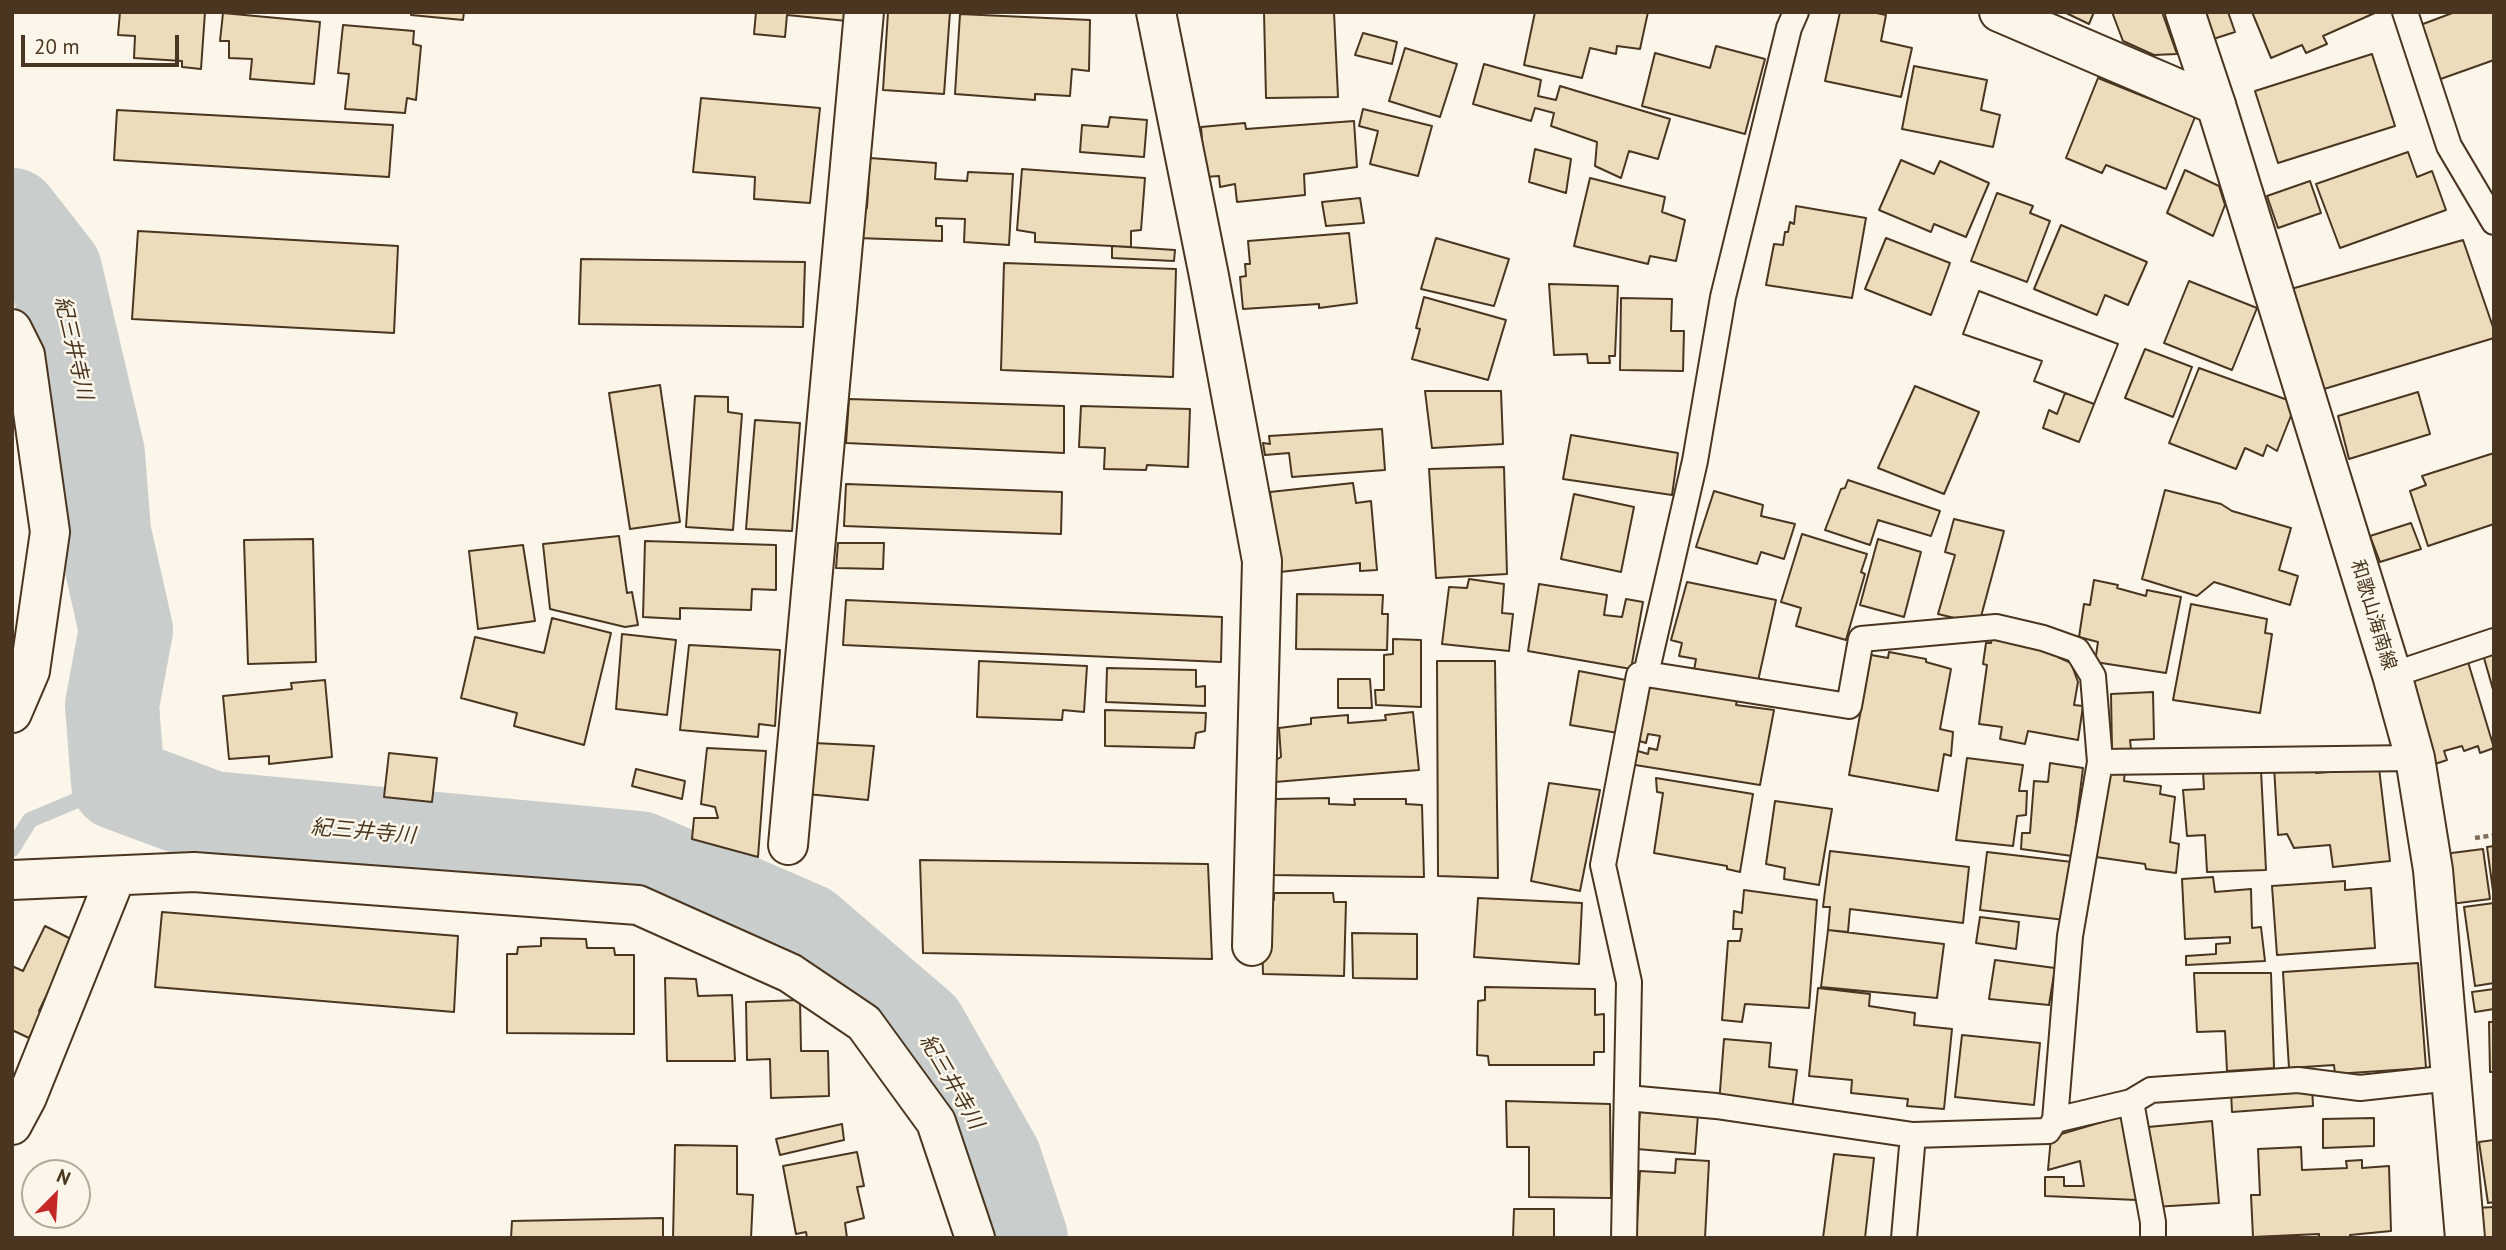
<!DOCTYPE html>
<meta charset="utf-8">
<style>
body{margin:0}
#map{position:relative;width:2506px;height:1250px;overflow:hidden;background:#fbf6e9;font-family:"PT Sans",sans-serif}
canvas{display:block}
.frame{position:absolute;inset:0;border:14px solid #4a3520;pointer-events:none}
.north{position:absolute;left:21px;top:1159px;width:70px;height:70px;box-sizing:border-box;background:#fbf6e9;border:2px solid #b4a999;border-radius:50%;rotate:24deg;font-size:19px;font-weight:700;line-height:28px;text-align:center;color:#4a3520}
.north::after{content:'';display:block;margin:auto;width:24px;height:32px;background:#c62828;clip-path:polygon(50% 0,100% 100%,50% 72%,0 100%)}
.scale{position:absolute;left:21px;top:35px;width:158px;height:32px;box-sizing:border-box;border:4px solid #4a3520;border-top:0;padding-left:9px;font-size:21px;line-height:24px;white-space:nowrap;color:#4a3520;-webkit-text-stroke:5px #fbf6e9;paint-order:stroke}
</style>
<div id="map">
<canvas width="2506" height="1250"></canvas>
<div class="frame"></div>
<div class="north">N</div>
<div class="scale">20 m</div>
</div>
<script>
const c = document.querySelector('canvas').getContext('2d');
c.lineJoin = 'round';
function stroke(path, color, width, dash) {
  c.strokeStyle = color;
  c.lineWidth = width;
  c.lineCap = dash ? 'butt' : 'round';
  c.setLineDash(dash || []);
  c.stroke(path);
}
function paint(path, color) {
  c.fillStyle = color;
  c.fill(path, 'evenodd');
}
function write(font, color, halo, rows, align = 'center') {
  c.font = font + ' "PT Sans","Noto Sans JP",sans-serif';
  c.lineWidth = 5;
  c.setLineDash([]);
  c.textBaseline = 'middle';
  c.strokeStyle = halo;
  c.fillStyle = color;
  for (const [text, x, y, turn = 0] of rows) {
    c.save();
    c.translate(x, y);
    c.rotate((+turn || 0) * Math.PI / 180);
    c.textAlign = isNaN(turn) ? turn : align;
    if (halo) c.strokeText(text, 0, 0);
    c.fillText(text, 0, 0);
    c.restore();
  }
}
const stream = new Path2D(`
 M12 849 30 820 118 783`);
const river = new Path2D(`
 M12 215 55 270 98 454 104 532 126 630 112 705 118 783 212 818 639 858 806 930 920 1028 995 1160 1021 1238`);
const building = new Path2D(`
 M120 12H205L201 69 182 67V61L134 58 135 36 118 35Z
 M411 12H464L463 20 411 15Z
 M756 12H848L847 21 787 15 785 37 754 34Z
 M888 12H950L944 94 883 90Z
 M1264 12H1334L1338 97 1266 98Z
 M1535 12H1648L1640 49 1617 46 1616 54 1590 48 1582 78 1524 65Z
 M1840 12H1872L1886 15 1881 41 1912 48 1901 97 1825 81Z
 M2064 12H2094L2089 24Z
 M2112 12H2162L2177 54 2154 55 2123 41Z
 M2194 12H2228L2235 32 2204 42Z
 M2252 12H2377L2323 36 2327 44 2306 53 2302 45 2271 58Z
 M2455 12H2494V60L2435 81 2415 27Z
 M223 13 320 22 314 84 250 79 252 59 229 58V41H220Z
 M960 14 1090 20 1089 71 1072 69 1070 96 1035 94V100L955 94Z
 M343 25 414 31 413 44 421 46 416 100 407 98 405 113 345 109 349 74 338 73Z
 M1363 33 1397 42 1392 64 1355 55Z
 M1716 46 1765 59 1745 134 1642 106 1655 53 1710 68Z
 M1405 48 1457 64 1440 117 1389 101Z
 M2372 54 2395 126 2278 163 2255 91Z
 M1484 64 1541 80 1538 96 1556 100 1560 86 1670 119 1658 159 1629 151 1621 178 1595 166 1597 142 1551 126 1554 113 1535 108 1531 121 1473 104Z
 M1914 66 1987 80 1981 110 2000 115 1993 147 1902 129Z
 M2098 78 2195 117 2166 189 2106 165 2102 173 2066 158Z
 M701 98 820 108 810 203 754 199 755 177 693 172Z
 M1363 109 1432 126 1418 176 1370 164 1378 131 1359 126Z
 M117 110 393 125 389 177 114 160Z
 M1110 117 1147 120 1144 157 1080 152 1082 125 1108 127Z
 M1354 121 1357 167 1304 174 1305 195 1237 202 1235 184 1220 187 1219 176 1205 177 1201 127 1245 123 1246 129Z
 M1535 149 1571 159 1566 193 1529 182Z
 M2408 152 2417 177 2432 171 2446 210 2340 248 2316 184Z
 M870 158 936 163 935 179 967 181 968 172 1013 174 1009 245 964 242 965 219 936 218V226H942V241L857 238V207L867 208Z
 M1901 160 1934 174 1940 161 1989 183 1966 237 1934 224 1931 232 1879 210Z
 M1022 169 1145 178 1141 230 1131 231V247L1035 242V233L1017 230Z
 M2185 170 2219 186 2225 205 2213 236 2167 213Z
 M1590 178 1665 197 1662 212 1685 220 1676 261 1650 256 1648 264 1574 246Z
 M2310 181 2321 213 2278 228 2267 196Z
 M1997 193 2033 206 2030 213 2050 221 2027 282 1971 261Z
 M1360 198 1364 223 1326 226 1322 202Z
 M1796 206 1866 218 1852 298 1766 285 1774 244 1783 245 1785 232H1788L1790 222 1794 224Z
 M2061 225 2147 262 2128 305 2105 295 2097 315 2034 289Z
 M138 231 398 246 394 333 132 319Z
 M1349 233 1357 303 1319 308V304L1243 309 1240 277 1246 276 1245 264H1250L1248 241Z
 M1436 238 1509 259 1494 306 1421 289Z
 M1886 238 1950 263 1931 315 1865 289Z
 M2463 240 2494 330V338L2324 389 2291 289Z
 M1112 246 1175 250 1174 261 1112 258Z
 M581 259 805 262 803 327 579 324Z
 M1004 263 1176 269 1173 377 1001 370Z
 M2189 281 2257 308 2232 370 2164 343Z
 M1549 284 1618 286 1615 356H1609L1610 363H1588L1587 354 1554 355Z
 M1979 291 2118 344 2079 442 2043 428 2049 410 2057 414 2065 393 2034 381 2042 361 1963 334Z
 M1979 291 2118 344 2094 404 2034 381 2042 361 1963 334Z
 M1424 297 1506 320 1488 380 1412 359 1420 329 1416 328Z
 M1621 298 1672 299 1671 331H1684L1683 371 1620 370Z
 M2145 349 2192 367 2173 417 2125 398Z
 M2199 368 2296 403 2277 451 2267 445 2263 456 2245 448 2236 469 2169 443Z
 M660 385 680 522 630 529 609 393Z
 M1915 386 1979 412 1944 494 1878 468Z
 M1425 391H1501L1503 444 1432 448Z
 M2418 392 2430 434 2349 459 2338 416Z
 M695 396 728 397V412L742 414 733 530 686 527Z
 M849 399 1064 406V453L846 443Z
 M1081 406 1190 409 1188 467 1147 465 1146 470 1104 469 1105 448 1079 447Z
 M755 420 800 423 792 531 746 529Z
 M1382 429 1385 470 1292 477 1289 453 1265 455 1263 443 1270 444 1269 436Z
 M1571 435 1678 453 1672 495 1563 479Z
 M2494 453V524L2428 546 2410 491 2426 485 2422 476Z
 M1504 467 1507 574 1436 578 1429 469Z
 M1848 480 1940 511 1931 536 1878 520 1870 545 1825 530 1841 489 1845 488Z
 M1353 483 1356 503 1371 501 1377 570 1360 571V563L1280 572 1270 492Z
 M846 484 1062 492 1061 534 844 526Z
 M2165 490 2221 504 2232 511 2291 528 2279 570 2298 576 2290 605 2214 582 2197 596 2142 579Z
 M1714 491 1763 505 1761 516 1795 524 1784 559 1761 552 1757 564 1696 547Z
 M1574 494 1634 507 1621 572 1561 559Z
 M1954 519 2004 531 1979 624 1938 614 1955 555 1945 552Z
 M2411 523 2421 549 2380 562 2370 536Z
 M1802 534 1867 554 1861 572 1865 574 1846 640 1796 626 1801 608 1781 602Z
 M619 536 627 593 632 592 638 625 625 627 550 609 543 544Z
 M313 539 316 662 248 664 244 540Z
 M1878 539 1921 552 1904 617 1860 605Z
 M645 541 776 545V590L752 589 751 610 680 608V619L643 617Z
 M838 543H884L883 569 836 568Z
 M523 545 535 621 478 629 469 551Z
 M1469 579 1504 584 1502 613 1513 614 1509 651 1442 644 1449 587 1467 588Z
 M2094 580 2118 585 2117 588 2146 596 2147 590 2181 597 2166 673 2095 662 2098 642 2079 637 2084 604 2090 605Z
 M1687 582 1776 600 1756 690 1693 676 1696 659 1679 656 1682 643 1671 640Z
 M1539 584 1607 595 1604 615 1622 617 1626 599 1643 602 1631 669 1528 651Z
 M1297 594 1383 595 1382 614H1388L1387 650 1296 649Z
 M846 600 1222 617 1221 662 843 645Z
 M2191 604 2267 619 2265 633 2272 634 2260 713 2173 700Z
 M552 618 611 633 584 745 514 726 517 713 461 698 475 637 544 653Z
 M622 634 676 640 667 715 616 709Z
 M1992 637 2060 649 2058 657 2071 663 2078 682 2074 705 2083 706 2078 740 2028 731 2025 744 2000 739 2002 727 1979 724 1987 665 1983 664 1986 643H1991Z
 M1393 639 1421 640V707L1376 705 1375 690H1384V655L1393 654Z
 M689 645 780 650 775 726 759 724 758 737 680 730Z
 M2494 648V693L2482 651Z
 M1889 652 1926 659V662L1951 669 1940 729 1953 732 1951 756 1944 754 1938 791 1849 775 1871 655 1888 658Z
 M979 661 1087 666 1084 712 1063 710 1062 720 977 717Z
 M1437 661H1495L1498 878 1438 876Z
 M2468 662 2494 748 2480 753 2478 746 2464 751 2462 746 2444 751 2447 760 2426 767 2405 682Z
 M1107 668 1196 670V687L1205 686V706L1106 702Z
 M1579 671 1626 680 1618 733 1570 725Z
 M1338 679H1370L1372 708H1338Z
 M1643 679 1738 697 1736 705 1774 710 1760 785 1629 764 1631 749 1648 754 1649 748 1657 750 1660 736 1648 734 1646 743 1633 739Z
 M325 680 332 757 269 764V756L229 759 223 696 292 689 291 683Z
 M2153 692 2154 739 2130 740 2131 749 2112 750 2111 694Z
 M1105 710 1206 713 1205 731 1196 733 1194 748 1105 746Z
 M1413 712 1419 770 1275 782 1274 761 1281 757 1279 728 1311 724V718L1348 715V723L1386 720 1385 715Z
 M814 743 874 746 868 800 807 794Z
 M707 748 766 751 758 857 692 839 694 818H718L715 807 701 804Z
 M389 753 437 758 432 802 384 797Z
 M1967 758 2023 765 2019 791H2027L2026 815 2017 816 2013 846 1956 840Z
 M2050 763 2083 768 2072 856 2021 849 2022 833H2030L2034 781 2048 782Z
 M2274 766H2313L2316 773 2379 768 2390 861 2333 867 2330 845 2294 848 2287 834 2278 835Z
 M2110 768 2125 770 2124 781 2161 786 2160 794 2175 797 2170 842 2179 844 2176 873 2146 869 2145 864 2096 857Z
 M636 769 685 781 682 799 632 786Z
 M2261 770 2266 870 2207 872 2205 835 2187 836 2183 790 2204 789 2203 771Z
 M1656 778 1753 794 1740 872 1727 869V866L1654 853 1663 793 1657 792Z
 M1549 783 1600 790 1580 891 1531 881Z
 M1329 798V804L1355 805 1354 799H1406V804L1422 805 1424 877 1269 875 1276 799Z
 M1775 801 1832 809 1819 885 1784 879 1785 868 1766 864Z
 M2494 846V890L2493 891 2487 847Z
 M2483 849 2490 899 2443 905 2436 855Z
 M1830 851 1969 867 1963 923 1850 909 1848 932 1828 930 1830 907H1823Z
 M1987 852 2072 862 2065 920 1980 910Z
 M920 860 1208 864 1212 959 923 953Z
 M2213 877 2215 892 2251 889 2252 928 2261 927 2265 961 2186 965V956L2216 954V944L2230 943V937L2185 939 2182 879Z
 M2345 881V890L2371 888 2375 948 2277 955 2272 886Z
 M1744 890 1817 900 1809 1008 1745 1004 1742 1022 1722 1020 1728 941H1740L1742 929H1733L1734 911 1742 913Z
 M1274 893H1333L1334 902H1346L1344 976 1263 974 1261 900H1274Z
 M1478 898 1582 903 1579 964 1474 957Z
 M2494 903V983L2475 986 2464 907Z
 M162 912 458 936 454 1012 155 987Z
 M1980 917 2019 922 2016 949 1976 943Z
 M45 926 73 940 39 1011 42 1013 29 1038 12 1030V966L23 971Z
 M1828 930 1944 944 1937 998 1821 987Z
 M1352 933 1417 934V979L1353 978Z
 M541 938 586 939 587 948H614L615 955H634V1034L507 1033V954H517L518 947 541 946Z
 M1995 960 2055 968 2049 1005 1989 999Z
 M2418 963 2426 1068 2335 1074 2334 1065 2289 1068 2283 972Z
 M2194 973H2271L2274 1068 2227 1071 2225 1031 2197 1032Z
 M665 978 696 979 698 996 732 995 735 1061H667Z
 M1485 987 1595 989V1015L1604 1014V1052H1594V1065H1489L1488 1056 1477 1055 1478 1001 1485 1000Z
 M1818 988 1870 994 1869 1006 1915 1013 1914 1025 1952 1029 1944 1109 1907 1106 1908 1099 1851 1093 1852 1080 1809 1076Z
 M2494 989V1009L2475 1012 2472 992Z
 M800 1000 801 1051H828L829 1096 771 1098 770 1059 747 1060 746 1002Z
 M2489 1022H2494V1072H2490Z
 M1962 1035 2040 1043 2034 1105 1955 1097Z
 M1724 1039 1771 1043 1769 1067 1797 1070 1792 1109 1719 1104Z
 M2312 1086 2313 1106 2232 1112 2231 1092Z
 M1506 1101 1610 1104 1611 1198 1529 1197V1147H1507Z
 M1640 1111 1698 1114 1695 1154 1637 1149Z
 M2126 1115 2137 1200 2045 1196V1177H2064V1186H2084L2080 1161 2048 1170 2051 1137Z
 M2374 1118V1146L2323 1148V1119Z
 M2212 1121 2219 1203 2154 1207 2148 1127Z
 M842 1124 844 1140 780 1155 776 1139Z
 M2494 1140V1202L2488 1203 2479 1142Z
 M675 1145 737 1146V1194L753 1195 751 1238H673Z
 M2301 1147 2302 1170 2347 1168 2346 1161 2362 1160V1168L2389 1166 2391 1231 2350 1235V1238H2319V1234L2253 1237 2251 1195H2260L2258 1149Z
 M857 1152 864 1186 857 1187 864 1218 845 1223 847 1238H807L806 1232 796 1234 783 1166Z
 M1834 1154 1874 1158 1865 1238H1823Z
 M1676 1159 1709 1161 1705 1238H1636L1640 1171 1675 1173Z
 M2494 1207V1238H2477L2476 1208Z
 M1514 1209H1554V1238H1513Z
 M663 1218V1238H511L512 1221Z`);
const path = new Path2D(`
 M2475 838 2494 835`);
const lane = new Path2D(`
 M2405 12 2449 146 2494 222
 M1646 674 1849 706 1861 639 1996 627 2043 638 2077 650 2093 676 2100 762
 M2392 675 2494 641
 M1627 1098 1716 1106 1913 1135 2048 1131 2055 1120 2131 1102 2151 1090 2298 1080 2360 1088 2451 1078
 M2131 1102 2153 1222V1238
 M2055 1120 2070 936 2100 762 2415 758
 M1624 1238 1629 982 1603 865 1639 675 1646 674 1695 461 1723 297 1789 28 1796 12
 M1904 1238 1913 1135`);
const street = new Path2D(`
 M1156 12 1209 276 1262 561 1252 946
 M1999 12 2216 105
 M12 329 25 355 50 532 30 671 12 713
 M788 845 864 12
 M12 880 194 872 638 905 790 973 864 1023 936 1122 975 1238
 M12 1125 27 1097 116 876`);
const secondary = new Path2D(`
 M2185 12 2216 105 2392 675 2415 758 2433 870 2465 1238`);
const streetNames = [
 ["和歌山海南線",2373,615,73]
];
const waterNames = [
 ["紀三井寺川",73,348,77],
 ["紀三井寺川",363,832,5],
 ["紀三井寺川",951,1082,60]
];
stroke(stream, '#c9cecd', 16);
stroke(river, '#c9cecd', 94);
paint(building, '#ecdcbc');
stroke(building, '#4a3520', 2);
stroke(lane, '#4a3520', 28);
stroke(street, '#4a3520', 42);
stroke(secondary, '#4a3520', 42);
stroke(path, '#7f6f5c', 4.5, [5, 3.5]);
stroke(lane, '#fbf6e9', 24);
stroke(street, '#fbf6e9', 38);
stroke(secondary, '#fbf6e9', 38);
write('19px', '#4a3520', '#fbf6e9', streetNames);
write('italic 21px', '#4a3520', '#fbf6e9', waterNames);
</script>
